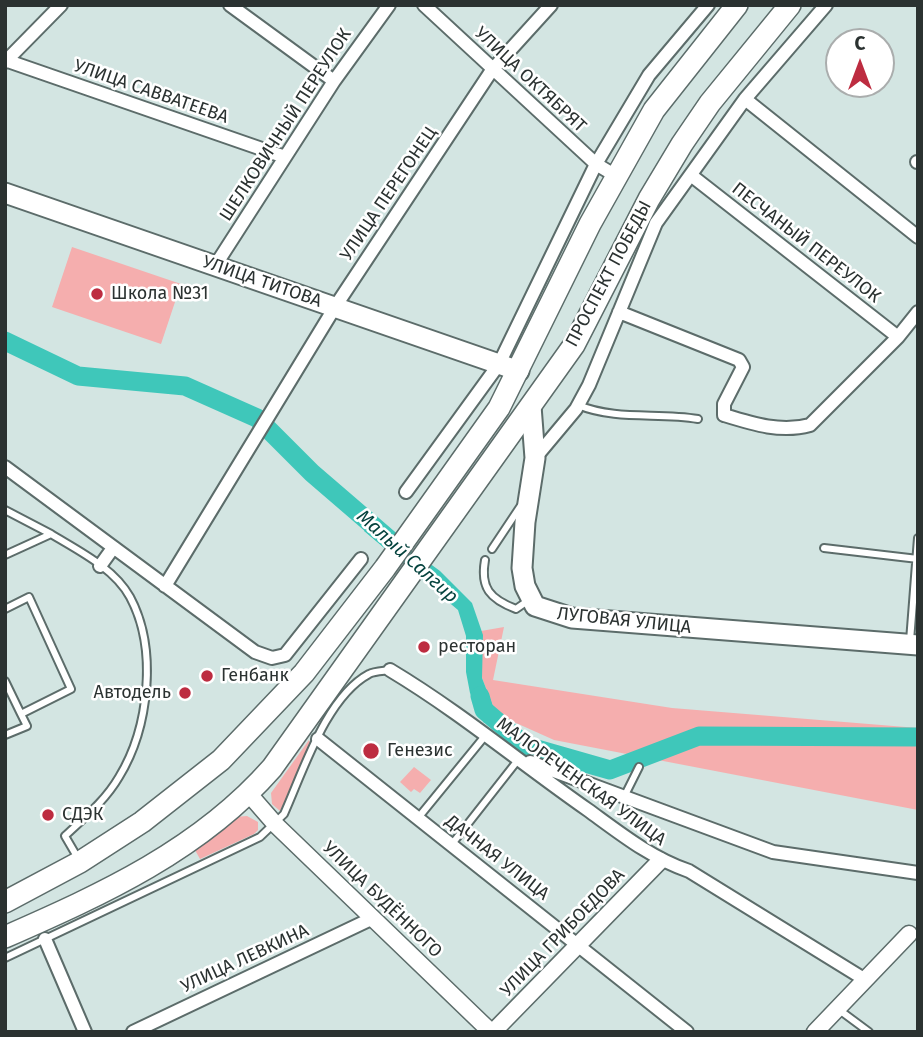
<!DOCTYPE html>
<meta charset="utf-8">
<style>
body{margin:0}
#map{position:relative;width:923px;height:1037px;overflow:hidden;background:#d3e5e2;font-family:"Fira Sans",sans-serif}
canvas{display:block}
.frame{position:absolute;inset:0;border:7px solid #2b3231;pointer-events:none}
.north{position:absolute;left:825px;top:28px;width:70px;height:70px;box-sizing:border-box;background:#fff;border:2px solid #aaadad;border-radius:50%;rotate:0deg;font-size:19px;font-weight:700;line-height:28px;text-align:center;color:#2b3231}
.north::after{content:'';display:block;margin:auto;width:24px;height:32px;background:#bd2c40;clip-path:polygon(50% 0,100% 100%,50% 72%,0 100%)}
</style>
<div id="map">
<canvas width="923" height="1037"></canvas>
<div class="frame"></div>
<div class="north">С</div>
</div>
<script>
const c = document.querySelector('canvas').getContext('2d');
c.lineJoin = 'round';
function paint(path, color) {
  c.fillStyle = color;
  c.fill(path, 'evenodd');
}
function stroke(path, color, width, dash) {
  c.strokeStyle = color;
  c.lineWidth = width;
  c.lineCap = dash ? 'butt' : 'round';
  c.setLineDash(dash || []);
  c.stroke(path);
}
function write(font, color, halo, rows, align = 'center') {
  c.font = font + ' "Fira Sans",sans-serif';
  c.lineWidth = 5;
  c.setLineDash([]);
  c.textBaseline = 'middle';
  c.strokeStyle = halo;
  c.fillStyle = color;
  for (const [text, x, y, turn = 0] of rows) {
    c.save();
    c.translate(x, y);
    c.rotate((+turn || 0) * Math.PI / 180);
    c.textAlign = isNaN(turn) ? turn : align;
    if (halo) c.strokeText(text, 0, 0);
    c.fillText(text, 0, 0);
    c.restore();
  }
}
const green = new Path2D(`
 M72 247 181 284 161 344 52 307Z
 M504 627 493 680 672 708 918 728V810L554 740 496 714 482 678 481 631Z
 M309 740 312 747 280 811 272 804 271 793Z
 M414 767 431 780 420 793 414 789 411 792 400 782Z
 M247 816 258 822V830L254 834 200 859 195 850 235 817Z`);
const water = new Path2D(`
 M372 521 440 571 472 603 483 635 482 678 496 714 484 723 470 693 466 672V636L458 610 364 531Z`);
const river = new Path2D(`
 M5 341 78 376 185 386 257 418 312 473 391 541
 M480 696 484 710 526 746 610 770 699 736 918 737`);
const service = new Path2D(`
 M578 405C617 421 658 412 698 419
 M5 510 51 534
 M824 548 918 559
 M492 549 520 507
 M5 555 51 534C79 551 114 568 130 597 158 649 149 728 119 777 105 801 84 818 65 836L79 860
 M485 560C480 588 490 599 516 609L529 600
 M5 609 29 597 71 689 21 714 5 681
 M910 641 918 538
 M5 735 27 726 21 714
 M624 797 639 767
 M418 818 485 736
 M452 844 518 760
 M5 958 260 837 284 814C303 772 326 697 369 674 374 671 384 671 390 670
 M838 1009 869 1032`);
const minor = new Path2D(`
 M230 5 334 81
 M424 5 596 164 616 176
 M5 60 285 157
 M5 62 61 5
 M745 99 918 237
 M917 162H918
 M692 176 898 337
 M215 266 334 81 389 5
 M619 312 739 360 743 367 724 404V415C753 424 781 433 810 425L898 337 918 312
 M535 458 576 409 589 385 656 223 745 99 826 5
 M5 467 255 652 272 658 285 655 361 559
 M406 492 499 364 596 164 649 75 708 5
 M100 566 113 548
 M165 586 335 307 492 70 551 5
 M390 670C460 712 522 764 588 810 621 834 651 858 689 871L864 979
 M318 739 687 1032
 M530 762 773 852 918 873
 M45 939 85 1032
 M133 1032 373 918`);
const tertiary = new Path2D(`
 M249 794 276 825 491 1032
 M493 1032 660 861
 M815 1032 909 934`);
const secondary = new Path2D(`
 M5 193 519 371
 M531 406 535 458 525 522 522 568 525 586 535 606 572 618 918 645`);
const primary = new Path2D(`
 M5 902 80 862 142 822 221 760 304 673 385 568 499 408 590 224 654 110 737 5
 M5 937C103 894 200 850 272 768L574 345 649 199 682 144 710 103 790 5`);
const markers = [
 [97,294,7,"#bd2c40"],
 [424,647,7,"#bd2c40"],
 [207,676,7,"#bd2c40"],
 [185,693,7,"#bd2c40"],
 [371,751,9,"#bd2c40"],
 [48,815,7,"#bd2c40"]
];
const streetNames = [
 ["УЛИЦА ОКТЯБРЯТ",530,80,43],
 ["УЛИЦА САВВАТЕЕВА",151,92,19],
 ["ШЕЛКОВИЧНЫЙ ПЕРЕУЛОК",286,125,-57],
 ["УЛИЦА ПЕРЕГОНЕЦ",389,194,-56],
 ["ПЕСЧАНЫЙ ПЕРЕУЛОК",806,243,38],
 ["ПРОСПЕКТ ПОБЕДЫ",609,274,-62],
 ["УЛИЦА ТИТОВА",262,282,19],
 ["ЛУГОВАЯ УЛИЦА",624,621,6],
 ["МАЛОРЕЧЕНСКАЯ УЛИЦА",581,782,36],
 ["ДАЧНАЯ УЛИЦА",497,858,38],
 ["УЛИЦА БУДЁННОГО",382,900,44],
 ["УЛИЦА ГРИБОЕДОВА",563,933,-46],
 ["УЛИЦА ЛЕВКИНА",245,959,-25]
];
const poiNames = [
 ["Школа №31",111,294],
 ["ресторан",438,647],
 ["Генбанк",221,676],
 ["Автодель",171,693,"right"],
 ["Генезис",387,751],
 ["СДЭК",62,815]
];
const waterNames = [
 ["Малый Салгир",407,557,42]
];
paint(green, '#f5aeae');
paint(water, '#3fc7ba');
stroke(river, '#3fc7ba', 19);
stroke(service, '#5c6c6a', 10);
stroke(minor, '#5c6c6a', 16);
stroke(tertiary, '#5c6c6a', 19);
stroke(secondary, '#5c6c6a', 23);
stroke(primary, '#5c6c6a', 24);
stroke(service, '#fff', 6);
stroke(minor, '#fff', 12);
stroke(tertiary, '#fff', 16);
stroke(secondary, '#fff', 19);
stroke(primary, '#fff', 21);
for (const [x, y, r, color] of markers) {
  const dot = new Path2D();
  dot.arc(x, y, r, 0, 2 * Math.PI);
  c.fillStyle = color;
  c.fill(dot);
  stroke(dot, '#fff', 2.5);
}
write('18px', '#2b3231', '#fff', streetNames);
write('18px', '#2b3231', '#fff', poiNames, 'left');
write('italic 19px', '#05433e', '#fff', waterNames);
</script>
